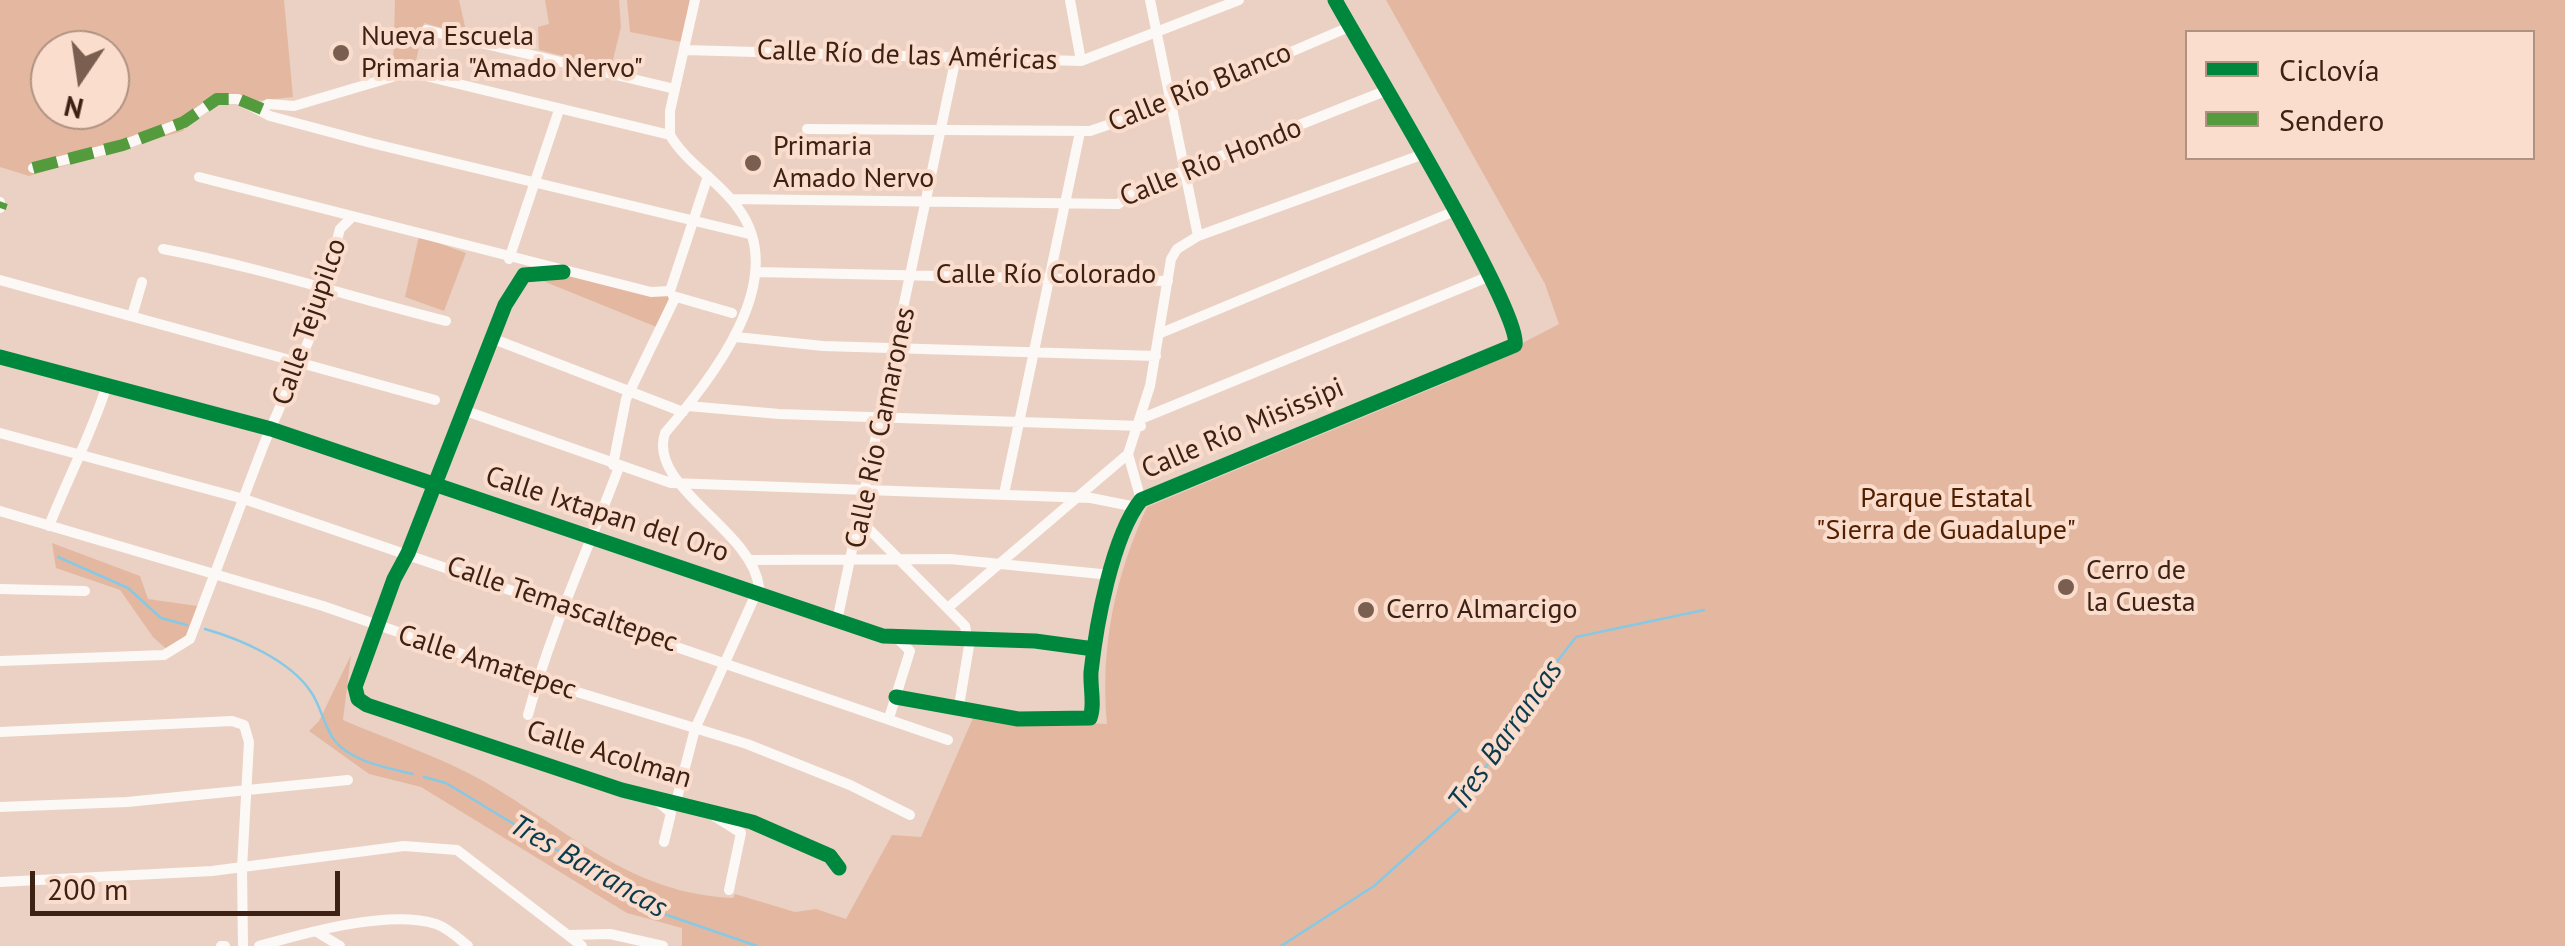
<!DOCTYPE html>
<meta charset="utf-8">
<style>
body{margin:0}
#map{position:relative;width:2565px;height:946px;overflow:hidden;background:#ead1c4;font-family:"PT Sans",sans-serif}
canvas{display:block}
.legend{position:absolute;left:2185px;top:30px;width:350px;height:130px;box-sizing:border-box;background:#fbddcd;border:2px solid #af9282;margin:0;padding:12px 18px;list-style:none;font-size:30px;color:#3d2112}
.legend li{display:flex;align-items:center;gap:20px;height:50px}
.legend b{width:50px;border:2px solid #af9282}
.north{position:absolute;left:30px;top:30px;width:100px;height:100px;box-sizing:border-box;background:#fbddcd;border:2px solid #af9282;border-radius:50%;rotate:193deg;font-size:28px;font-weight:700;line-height:40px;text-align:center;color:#3d2112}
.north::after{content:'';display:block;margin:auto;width:35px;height:45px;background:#7a5f50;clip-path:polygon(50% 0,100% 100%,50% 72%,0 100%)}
.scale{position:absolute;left:30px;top:871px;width:310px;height:45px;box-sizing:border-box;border:5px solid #3d2112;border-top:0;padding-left:12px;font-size:30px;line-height:35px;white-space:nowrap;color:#3d2112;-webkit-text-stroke:8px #fbddcd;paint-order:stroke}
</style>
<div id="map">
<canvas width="2565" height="946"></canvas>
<ul class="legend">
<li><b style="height:12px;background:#00873e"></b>Ciclovía</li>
<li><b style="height:12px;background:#539b3c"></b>Sendero</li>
</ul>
<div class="north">N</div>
<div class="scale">200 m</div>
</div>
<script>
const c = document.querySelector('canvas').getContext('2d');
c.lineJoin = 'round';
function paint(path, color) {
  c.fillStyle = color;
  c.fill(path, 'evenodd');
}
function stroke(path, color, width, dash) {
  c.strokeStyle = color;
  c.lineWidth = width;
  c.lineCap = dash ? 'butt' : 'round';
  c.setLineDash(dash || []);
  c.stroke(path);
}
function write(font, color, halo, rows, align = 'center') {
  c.font = font + ' "PT Sans",sans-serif';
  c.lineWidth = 8;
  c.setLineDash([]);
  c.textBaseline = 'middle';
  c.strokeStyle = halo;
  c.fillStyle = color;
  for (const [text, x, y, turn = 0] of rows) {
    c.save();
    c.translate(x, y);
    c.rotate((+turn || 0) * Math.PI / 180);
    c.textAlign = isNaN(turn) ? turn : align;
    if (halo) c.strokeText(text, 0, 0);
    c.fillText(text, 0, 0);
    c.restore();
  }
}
const green = new Path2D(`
 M0 0H284L293 97 246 102 218 96 189 116 183 131 29 176 0 167ZM50 50H110V110H50Z
 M395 0H459L467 35 424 23 416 61 393 66Z
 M545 0H619L621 27 611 68 539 50 538 27 549 24Z
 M627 0H690L681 42 630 32Z
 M1386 0H2565V946H682V928L627 913 421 787 369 774 309 731 319 721 351 655 343 720C389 740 441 757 485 782 568 830 631 894 733 898L735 894 795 912 816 909 846 919 892 835 921 837 973 718 1107 724C1100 646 1115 577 1147 507L1448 382 1559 324 1545 284ZM2188 32H2532V158H2188Z
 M419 236 466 253 444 311 405 297Z
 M573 275 679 297 659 328 538 279Z
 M52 543 140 576 148 599 204 607 173 655 153 637 120 590 56 568Z`);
const stream = new Path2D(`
 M58 557 128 588 161 618 187 625
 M205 629C240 639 290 660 311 692 321 706 324 727 335 741 352 762 388 768 413 774
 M424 777 446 783 661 913 757 946
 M1281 946 1374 886 1461 808 1525 703 1576 637 1704 610`);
const minor = new Path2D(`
 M1070 0 1081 61
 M1150 0 1198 236
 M426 30 675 89
 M684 50 1081 61 1239 0
 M262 109 268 104 294 106 409 72 670 135
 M807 129 1090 131 1172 103 1349 27
 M33 168 123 145 184 122 217 99H238L270 116 371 143 749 234
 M199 177 651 292 670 291
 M731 199 1118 204 1143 187 1385 91
 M0 202V208
 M163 249C259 267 351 297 446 321
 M509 259 559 110
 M563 272 524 275 505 305 408 553 394 579 355 687 358 699 367 705 622 790 752 822 830 856 839 868
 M755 272 1168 281
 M0 280 435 400
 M670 291 708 176
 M673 296 732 313
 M132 316 142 282
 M1161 333 1455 211
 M736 337 823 346 1156 356
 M491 338 683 412
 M0 357 271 429 883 636 1035 641 1094 649
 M688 406 779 414 1141 426
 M463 410 671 483 1091 498 1136 507
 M1143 418 1490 276
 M0 433 244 499 948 740
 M1128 454 1141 500
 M613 465 626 399 674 300
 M1004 494 1080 132
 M0 511 323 606 528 677 747 744 850 785 910 815
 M861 521 965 626 969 646 959 706
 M49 526C68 478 91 435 107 385
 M751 560 950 559 1111 575
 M0 589 85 591
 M950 606 1128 454 1150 386 1171 259 1177 249 1198 236 1421 155
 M837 621 956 57
 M0 661 164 655 190 639 264 444 311 335 340 229 352 217
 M896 697 1018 719 1090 718C1095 705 1090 687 1091 672 1096 626 1112 536 1141 500L1515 345C1523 313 1361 48 1335 0
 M528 715C551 629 588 550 619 467
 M889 718 910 651 899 640
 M0 732 232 721 244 725 249 742 242 868 243 946
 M657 801 671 813 664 842
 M676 802 695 729 759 587C752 529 647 487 665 433 710 380 792 280 738 208 719 181 686 163 670 135V111L695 0
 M0 807 127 802 348 780
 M714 816 741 833 729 890
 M0 882 212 871 404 846 457 850 582 946
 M317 932 340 946
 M569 935 610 934 663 946
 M221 946H225
 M259 946C306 933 389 909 436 924 448 928 458 938 468 946`);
const quiet = new Path2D(`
 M33 168 123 145 184 122 217 99H238L262 109
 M0 208 2 202`);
const cycleway = new Path2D(`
 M563 272 524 275 505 305 408 553 394 579 355 687 358 699 367 705 622 790 752 822 830 856 839 868
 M0 357 271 429 883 636 1035 641 1094 649
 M896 697 1018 719 1090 718C1095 705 1090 687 1091 672 1096 626 1112 536 1141 500L1515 345C1523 313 1361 48 1335 0`);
const markers = [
 [341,53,10,"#7a5f50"],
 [753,163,10,"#7a5f50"],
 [2066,587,10,"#7a5f50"],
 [1366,610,10,"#7a5f50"]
];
const poiNames = [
 ["Nueva Escuela",361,37],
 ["Primaria \"Amado Nervo\"",361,69],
 ["Primaria",773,147],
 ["Amado Nervo",773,179],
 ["Cerro de",2086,571],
 ["la Cuesta",2086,603],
 ["Cerro Almarcigo",1386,610]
];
const streetNames = [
 ["Calle Río de las Américas",907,56,2],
 ["Calle Río Blanco",1200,88,-22],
 ["Calle Río Hondo",1211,163,-22],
 ["Calle Río Colorado",1046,275],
 ["Calle Tejupilco",310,322,-71],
 ["Calle Río Camarones",881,428,-78],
 ["Calle Río Misissipi",1243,429,-23],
 ["Calle Ixtapan del Oro",607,515,18],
 ["Calle Temascaltepec",562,605,19],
 ["Calle Amatepec",487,663,18],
 ["Calle Acolman",609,755,17]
];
const parkNames = [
 ["Parque Estatal",1946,499],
 ["\"Sierra de Guadalupe\"",1946,531]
];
const waterNames = [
 ["Tres Barrancas",1506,736,-55],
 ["Tres Barrancas",588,867,30]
];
paint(green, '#e4b8a0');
stroke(stream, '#87c9e4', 2.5);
stroke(minor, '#fcf8f6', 10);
stroke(quiet, '#539b3c', 12, [25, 12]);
stroke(cycleway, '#00873e', 15);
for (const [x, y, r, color] of markers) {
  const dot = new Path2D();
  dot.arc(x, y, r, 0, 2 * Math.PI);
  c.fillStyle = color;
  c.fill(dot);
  stroke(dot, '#fbddcd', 4);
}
write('28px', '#3d2112', '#fbddcd', poiNames, 'left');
write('28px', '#3d2112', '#fbddcd', streetNames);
write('28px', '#511e00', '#fbddcd', parkNames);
write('italic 30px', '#0a3a4c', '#fbddcd', waterNames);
</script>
